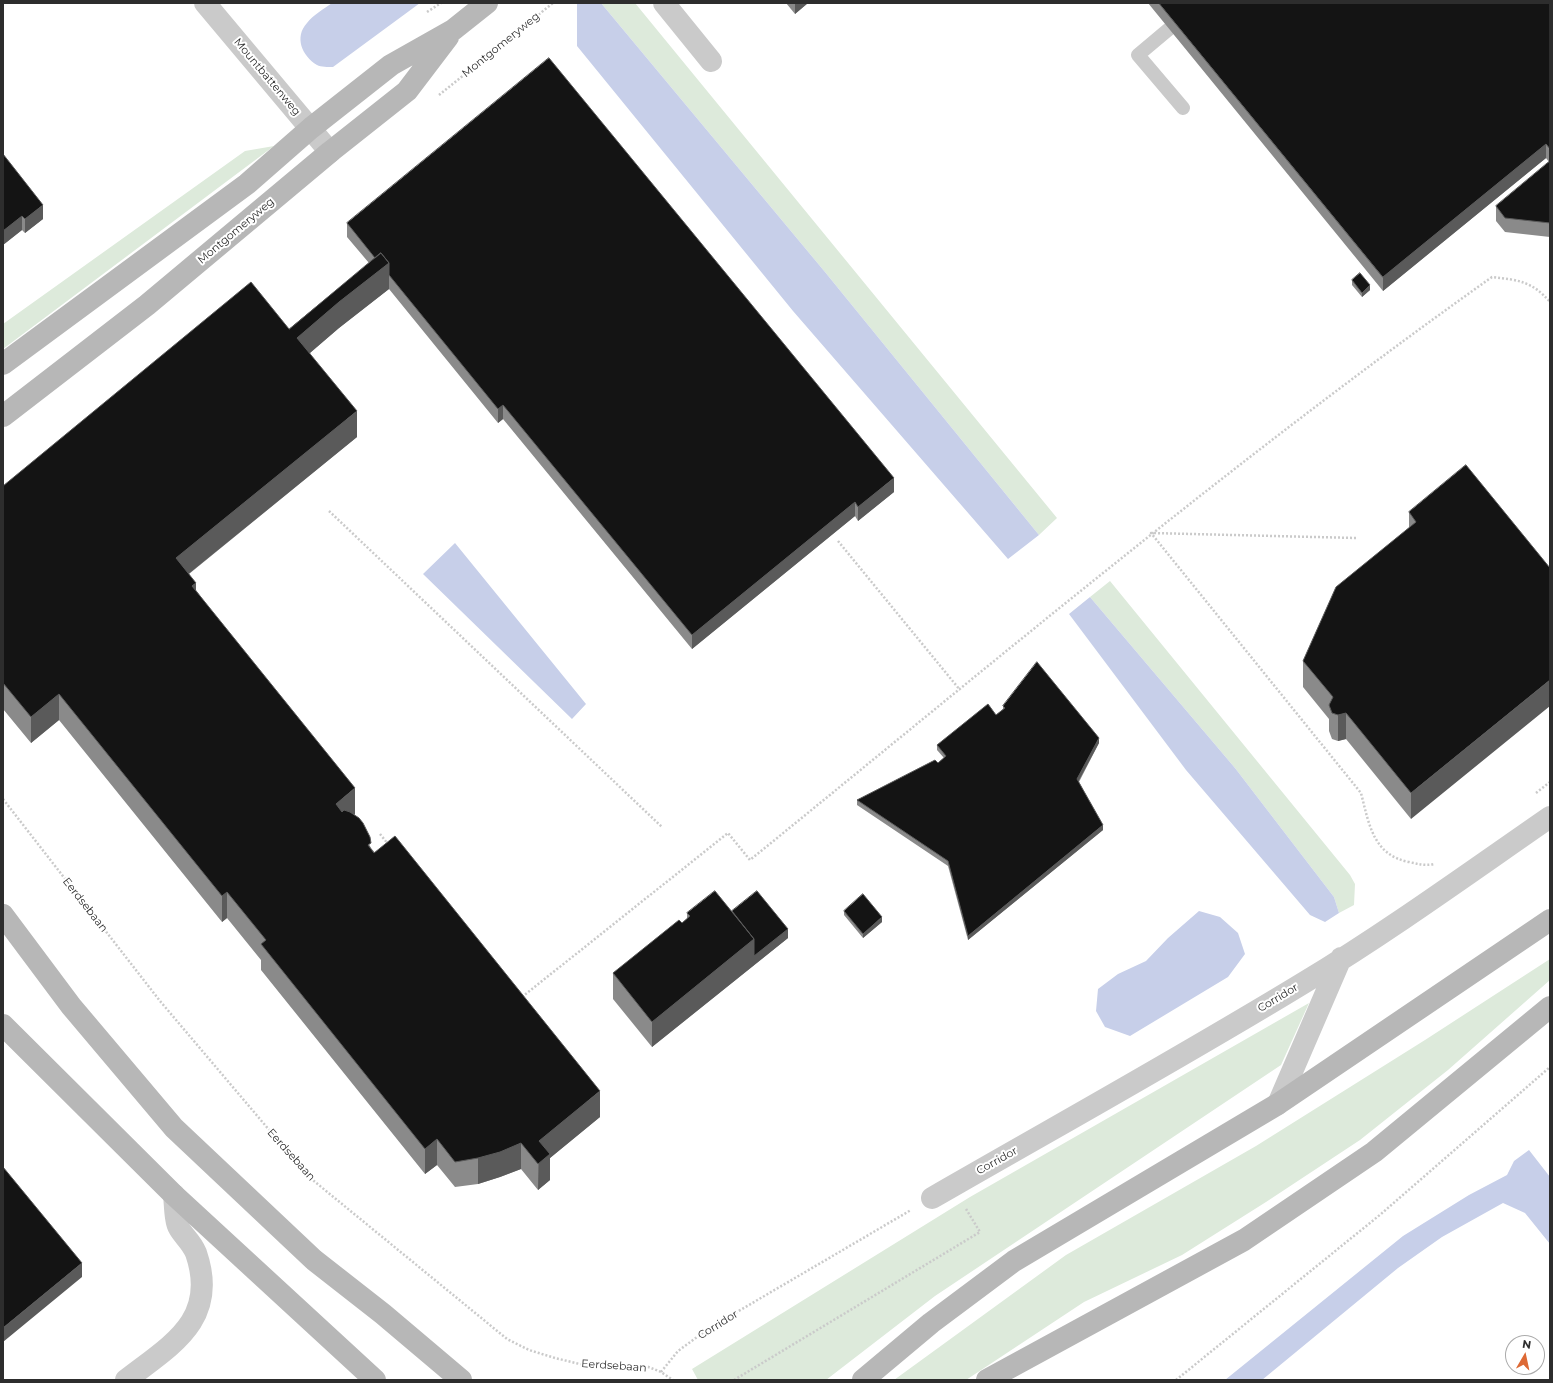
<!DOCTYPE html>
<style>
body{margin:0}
#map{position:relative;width:1553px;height:1383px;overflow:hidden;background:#fff;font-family:Montserrat,sans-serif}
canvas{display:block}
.frame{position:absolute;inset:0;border:4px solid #2d2d2d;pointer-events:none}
.north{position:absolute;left:1505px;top:1335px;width:40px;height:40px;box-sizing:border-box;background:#fff;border:1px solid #ababab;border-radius:50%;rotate:9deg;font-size:11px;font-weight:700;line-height:16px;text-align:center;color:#2d2d2d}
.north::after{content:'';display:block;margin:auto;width:14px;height:18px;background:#dd6935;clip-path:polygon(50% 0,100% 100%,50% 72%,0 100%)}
</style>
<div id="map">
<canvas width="1553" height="1383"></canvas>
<div class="frame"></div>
<div class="north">N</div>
</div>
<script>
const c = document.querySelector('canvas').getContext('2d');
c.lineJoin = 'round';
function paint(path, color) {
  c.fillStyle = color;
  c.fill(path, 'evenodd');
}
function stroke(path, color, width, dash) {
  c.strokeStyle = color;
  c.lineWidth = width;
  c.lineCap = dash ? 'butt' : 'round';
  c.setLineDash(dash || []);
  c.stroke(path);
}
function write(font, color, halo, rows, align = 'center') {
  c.font = font + ' Montserrat,sans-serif';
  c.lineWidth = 4;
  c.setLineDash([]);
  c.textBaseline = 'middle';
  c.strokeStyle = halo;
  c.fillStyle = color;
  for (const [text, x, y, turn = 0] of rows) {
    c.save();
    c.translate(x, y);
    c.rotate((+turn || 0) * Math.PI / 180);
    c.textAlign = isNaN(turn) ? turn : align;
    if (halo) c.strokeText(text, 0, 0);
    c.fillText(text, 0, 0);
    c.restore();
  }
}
const green = new Path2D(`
 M601 3H635L1057 518 1039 535 825 272Z
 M274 146 3 349V324L245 151Z
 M1110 581 1350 875 1355 884 1354 905 1339 913 1334 897 1235 768 1090 597Z
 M1550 959V980L1448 1070 1360 1140 1266 1202 1182 1255 1084 1302 966 1380H894L1066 1255 1256 1146 1425 1040Z
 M1309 1003 1281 1065 935 1296 826 1380H698L692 1369 970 1197Z`);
const water = new Path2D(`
 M332 3H420L333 67C328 67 321 67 317 65 302 56 294 37 307 23 313 15 324 9 332 3Z
 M577 3H601L825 272 1039 535 1008 559 793 311 577 46Z
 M455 543 586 704 572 719 423 574Z
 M1090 597 1235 768 1334 897 1339 913 1325 922 1310 915 1186 770 1069 614Z
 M1199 911 1220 917 1238 933 1245 954 1228 977 1130 1036 1105 1027 1096 1011 1098 989 1118 974 1146 961 1168 938Z
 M1529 1150 1550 1177V1244L1525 1213 1503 1203 1442 1237 1398 1268 1262 1380H1225L1403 1236 1469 1195 1507 1175 1514 1161Z`);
const path = new Path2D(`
 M427 12 441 3
 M439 95 553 3
 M329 511 662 827
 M1356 538 1151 533 1361 793C1369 824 1373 855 1409 862 1418 864 1425 866 1434 864
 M838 541 960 690
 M1536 793 1550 782
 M3 799 160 1001 309 1177 507 1339 529 1350 555 1358 588 1366H646L661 1372 673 1380
 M380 834 388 844
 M522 997 728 833 750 860C994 662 1235 459 1492 277 1518 280 1532 281 1550 302
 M661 1372 678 1351 708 1329 911 1210
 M734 1380 980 1232 966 1209
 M1176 1380 1381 1214 1550 1067`);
const lane = new Path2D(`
 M1183 108 1138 55 1200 3`);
const street = new Path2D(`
 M205 3 330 152
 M664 3 711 61
 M1278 1104 1341 958
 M932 1198C1057 1126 1182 1057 1305 982 1389 931 1469 873 1550 817
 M126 1380C171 1345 219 1320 196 1253 191 1241 184 1237 179 1228 175 1222 175 1203 174 1195`);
const secondary = new Path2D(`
 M3 364 247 184 311 128 391 65 453 30 487 3
 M3 416 147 305 330 152 407 91 448 37
 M3 915 71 1006 174 1128 314 1260 383 1314 461 1380
 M3 1025 174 1195 375 1380
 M863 1380 931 1323 1014 1261 1278 1104 1550 920
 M987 1380 1244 1240 1374 1152 1550 1007`);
const wall = new Path2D(`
 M786 3H808L795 14Z
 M1148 3H1550V237L1505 232 1496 221V206L1549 162 1546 158 1383 291Z
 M3 154 43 219 25 233 22 230 3 245Z
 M347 223 894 492 858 521 855 516 692 649 503 419 498 423 389 289 339 328 310 353 357 437 189 574 196 590 355 814 354 815 371 848 600 1117 550 1158V1180L538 1190 521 1169 500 1177 478 1184 455 1187 437 1165 425 1174 261 970V960L227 918 222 922 59 720 31 743 3 709V486L289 329 369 263 347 237Z
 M1352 280 1370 290 1362 297 1352 285Z
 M1466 465 1411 819 1346 739 1338 741 1332 739 1329 731V719L1303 687V661L1409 528V512Z
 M1003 706 1099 743 1079 782 1103 830 968 940 948 866 857 805V800L938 763 944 758 937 750V745L996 715 1003 709Z
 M732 911 788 938 652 1047 613 999V973L682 923 687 919V913Z
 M844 911 882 922 863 938 844 915Z`);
const shadedWall = new Path2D(`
 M795 3H808L795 14Z
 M1546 144V158L1383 291V277Z
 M43 205V219L25 233V219Z
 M22 216V230L3 245V231Z
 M389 263V289L339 328 297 364V338L339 302Z
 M1370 285V290L1362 297V293Z
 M503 405V419L498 423V409Z
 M357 411V437L176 584V558Z
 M894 478V492L858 521V507Z
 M855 502V516L692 649V635Z
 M196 583V609L192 586Z
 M1550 680V706L1411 819V793Z
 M59 694V720L31 743V717Z
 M1346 713V739L1338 741V715Z
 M1099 738V743L1077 784V779Z
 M355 788V814L336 830V804Z
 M1103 825V830L968 940V936Z
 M227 892V918L222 922V896Z
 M882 917V922L863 938V934Z
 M788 929V938L652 1047V1022L754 939Z
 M600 1091V1117L550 1158V1180L538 1190 539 1141Z
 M437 1139V1165L425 1174V1149Z
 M521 1143V1169L500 1177 478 1184V1158Z
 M82 1263V1277L3 1342V1328Z`);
const building = new Path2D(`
 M1159 3H1550V149L1546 144 1383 277Z
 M549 58 894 478 858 507 855 502 692 635 503 405 498 409 389 275V263L381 253 375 258 347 223Z
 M3 154 43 205 25 219 22 216 3 231Z
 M1550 161V223L1505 218 1496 206Z
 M381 253 389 263 339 302 297 338 357 411 176 558 196 583 192 586 355 788 336 804 342 812 344 810 350 812 359 818 363 823 370 837 371 843 368 845 374 853 395 836 600 1091 539 1141 550 1154 538 1164 521 1143 500 1152 478 1158 455 1162 437 1139 425 1149 261 944 266 940 227 892 222 896 59 694 31 717 3 683V486L251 282 289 329Z
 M1360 273 1370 285 1362 293 1352 280Z
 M1466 465 1550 568V680L1411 793 1346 713 1338 715 1332 713 1329 705 1333 697 1303 661 1336 587 1416 522 1409 512Z
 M1037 662 1099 738 1077 779 1103 825 968 936 948 861 857 800 935 760 938 763 946 756 937 745 988 704 996 715 1005 708 1003 706Z
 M715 891 754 939 652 1022 613 973 679 920 682 923 690 916 687 913Z
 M757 891 788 929 754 956V939L732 911Z
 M863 894 882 917 863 934 844 911Z
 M3 1167 82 1263 3 1328Z`);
const streetNames = [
 ["Montgomeryweg",501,45,-39],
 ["Mountbattenweg",267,77,50],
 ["Montgomeryweg",236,231,-40],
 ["Eerdsebaan",85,905,52],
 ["Corridor",1278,998,-31],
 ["Eerdsebaan",291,1155,48],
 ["Corridor",997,1161,-29],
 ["Corridor",718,1325,-32],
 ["Eerdsebaan",614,1366,4]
];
paint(green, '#ddeadb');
paint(water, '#c7cfe9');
stroke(path, '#cacaca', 2.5, [2, 2]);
stroke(lane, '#cacaca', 14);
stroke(street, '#cacaca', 22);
stroke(secondary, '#b7b7b7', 22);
paint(wall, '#8a8a8a');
paint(shadedWall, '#5a5a5a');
paint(building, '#141414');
stroke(building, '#5a5a5a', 1);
write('11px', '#2d2d2d', '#fff', streetNames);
</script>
